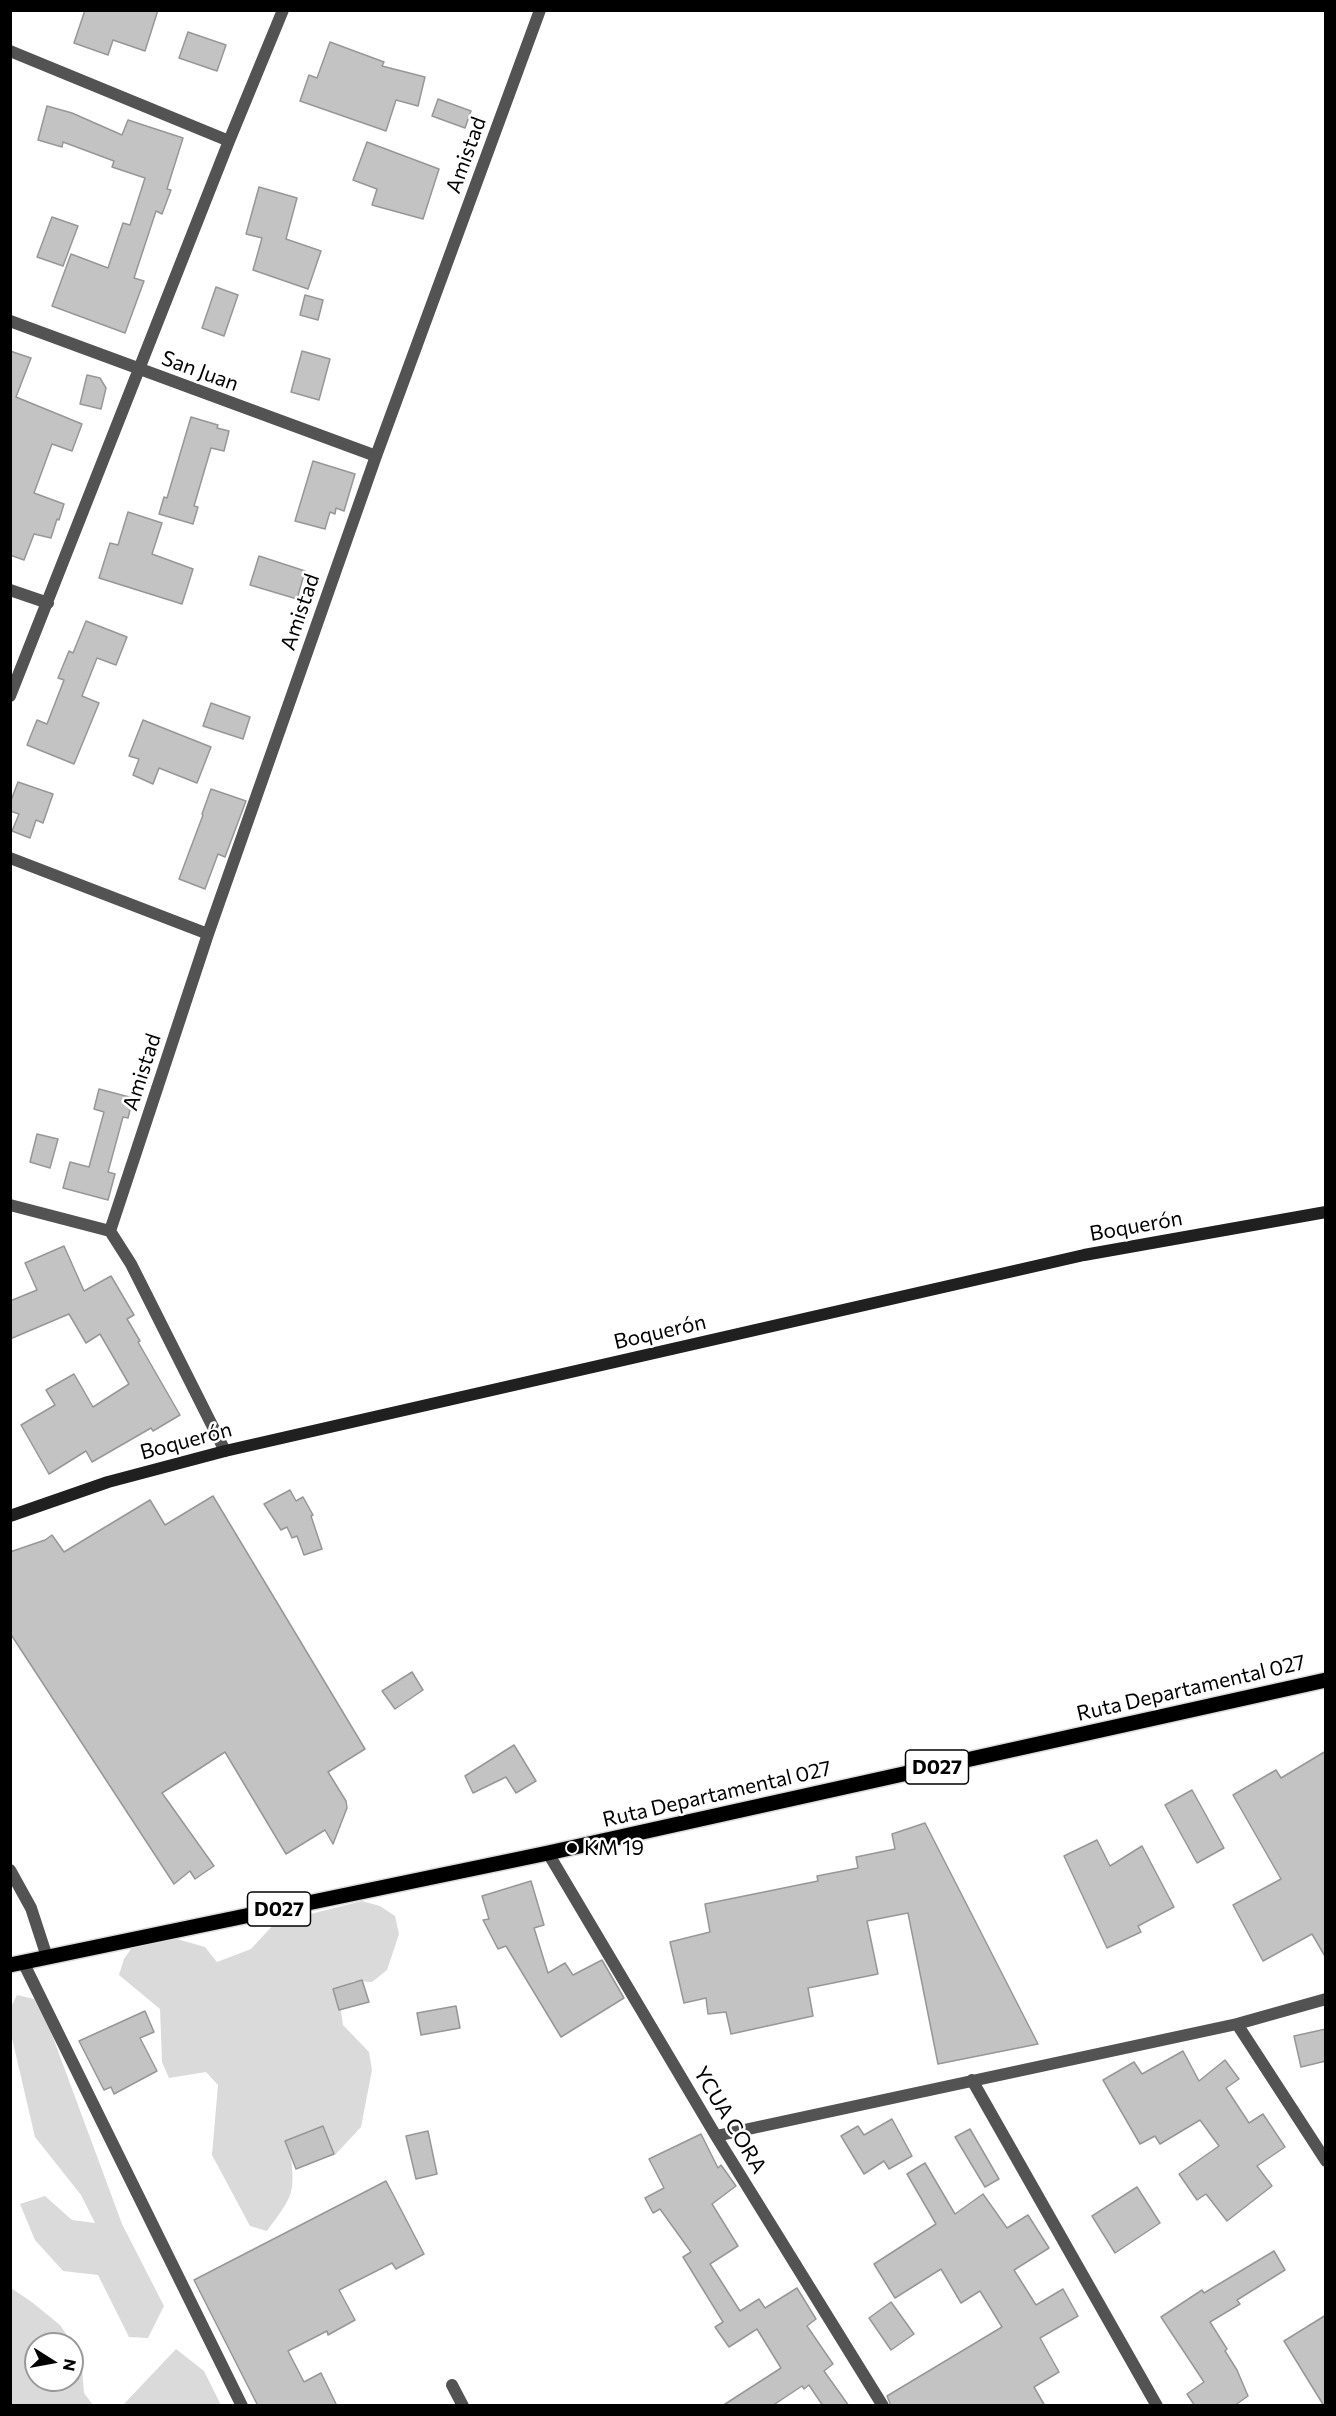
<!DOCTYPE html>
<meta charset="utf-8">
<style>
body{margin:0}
#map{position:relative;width:1336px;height:2416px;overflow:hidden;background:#fff;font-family:Commissioner,sans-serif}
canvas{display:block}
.frame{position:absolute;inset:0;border:12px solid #000;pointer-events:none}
.north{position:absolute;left:24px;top:2332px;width:60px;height:60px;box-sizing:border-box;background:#fff;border:2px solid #999;border-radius:50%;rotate:101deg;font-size:16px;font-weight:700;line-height:24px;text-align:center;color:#000}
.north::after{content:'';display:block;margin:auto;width:21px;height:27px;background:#000;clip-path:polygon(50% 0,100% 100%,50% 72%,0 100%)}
</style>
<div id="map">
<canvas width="1336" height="2416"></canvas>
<div class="frame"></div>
<div class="north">N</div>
</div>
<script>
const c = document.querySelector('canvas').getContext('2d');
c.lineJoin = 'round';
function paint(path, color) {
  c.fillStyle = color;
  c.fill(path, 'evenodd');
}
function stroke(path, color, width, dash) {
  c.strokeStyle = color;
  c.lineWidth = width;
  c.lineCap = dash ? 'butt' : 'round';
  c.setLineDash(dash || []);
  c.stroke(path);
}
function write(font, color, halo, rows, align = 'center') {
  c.font = font + ' Commissioner,sans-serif';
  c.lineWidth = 5;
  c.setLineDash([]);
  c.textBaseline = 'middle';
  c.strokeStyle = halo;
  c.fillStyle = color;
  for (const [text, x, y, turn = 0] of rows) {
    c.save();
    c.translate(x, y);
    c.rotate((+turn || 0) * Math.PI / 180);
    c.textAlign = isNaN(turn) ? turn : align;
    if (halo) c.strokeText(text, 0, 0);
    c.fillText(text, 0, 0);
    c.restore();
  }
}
const green = new Path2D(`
 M362 1901 380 1906 395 1916 399 1934 387 1970 372 1982 354 1981 338 1989 343 2025 369 2052 372 2070 361 2127 335 2155 305 2137 290 2147C295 2194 295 2193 267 2231L250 2226 212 2155 218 2085 206 2072 169 2078 162 2062 160 2009 119 1975 124 1959 135 1943 170 1937 205 1947 217 1962 251 1949 275 1923Z
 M17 1995 34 1999 51 2032 122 2224 164 2306 148 2338 129 2337 98 2275 63 2271 35 2240 20 2204 45 2196 72 2220 95 2223 81 2195 35 2137 11 2034V2007Z
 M11 2288 33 2303 60 2325 81 2356 84 2393 93 2405H11ZM36 2344H72V2380H36Z
 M176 2349 204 2371 221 2405H123Z`);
const building = new Path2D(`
 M85 10H158L145 51 113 40 108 55 74 43Z
 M188 32 226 45 217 71 179 58Z
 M330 42 384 62 382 66 425 77 418 106 396 100 386 131 300 101 309 75 317 78Z
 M438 99 471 111 465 128 432 116Z
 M47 106 72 113 122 135 128 120 183 138 167 189 171 190 162 214 156 211 134 278 144 281 125 333 52 306 71 254 108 268 123 223 130 225 145 178 112 167 114 161 63 142 62 147 38 140Z
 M367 142 439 169 423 219 372 205 377 189 353 180Z
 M259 187 297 198 286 239 321 251 308 289 253 270 262 238 246 234Z
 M52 217 78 226 63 266 37 257Z
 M216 287 238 295 224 336 202 328Z
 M305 295 323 300 318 320 300 315Z
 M10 351 31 358 16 397 82 424 72 451 52 444 34 493 64 504 59 520 57 519 51 538 34 534 24 560 10 555Z
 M302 351 330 359 319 400 291 392Z
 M87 375 100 378 106 388 101 409 80 404Z
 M191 417 218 425 217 428 229 431 224 451 211 448 194 506 198 507 193 524 159 514 164 497 167 498Z
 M313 461 355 474 344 511 336 508 335 514 330 512 325 529 295 521Z
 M128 512 162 523 152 554 193 569 182 604 99 578 110 543 118 545Z
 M259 556 305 571 297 599 250 585Z
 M86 621 127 637 116 665 97 658 82 696 99 703 74 764 27 745 37 720 47 724 64 680 58 678 69 651 73 653Z
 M211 703 250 717 243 739 203 726Z
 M143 720 211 747 197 783 159 768 153 784 133 775 139 759 129 756Z
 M18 782 53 794 43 823 36 820 30 838 12 831 19 814 10 811V803Z
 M211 789 246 801 225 857 218 854 205 889 179 879 203 815 202 814Z
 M99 1089 133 1098 128 1118 123 1117 108 1172 115 1174 108 1200 63 1188 70 1162 89 1167 104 1112 94 1109Z
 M37 1134 58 1139 50 1168 30 1162Z
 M64 1246 84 1291 111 1276 134 1315 127 1319 140 1341 138 1342 180 1415 153 1431 151 1428 92 1462 86 1451 49 1474 21 1425 55 1405 46 1390 74 1374 93 1407 129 1384 100 1334 86 1343 69 1314 10 1339V1301L37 1290 25 1263Z
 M290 1490 296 1501 303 1497 313 1515 311 1516 322 1549 304 1555 297 1536 292 1538 287 1527 281 1530 264 1504Z
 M213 1496 365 1749 328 1772 346 1801 347 1808 333 1844 325 1830 286 1854 225 1752 162 1793 214 1866 195 1879 190 1871 174 1884 10 1633V1552L45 1540 52 1535 64 1552 150 1500 165 1525Z
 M412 1672 423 1690 395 1709 382 1691Z
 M514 1745 536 1781 516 1793 506 1777 473 1793 465 1776Z
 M1326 1751V1958L1312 1934 1263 1961 1233 1905 1281 1879 1233 1795 1276 1770 1281 1778Z
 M1192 1790 1224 1848 1197 1863 1165 1805Z
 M925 1823 1038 2044 938 2064 908 1913 867 1921 878 1974 808 1988 813 2016 731 2034 726 2012 708 2014 706 1998 684 2003 670 1942 710 1932 705 1904 818 1881 817 1876 858 1868 856 1857 895 1849 892 1834Z
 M1097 1840 1110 1866 1142 1846 1174 1907 1138 1926 1141 1932 1107 1948 1064 1856Z
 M531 1881 544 1925 534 1928 548 1973 565 1963 573 1975 602 1960 624 1998 561 2037 506 1946 498 1949 483 1920 489 1919 482 1896Z
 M362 1980 369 2002 339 2010 333 1989Z
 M456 2006 460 2028 421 2035 417 2013Z
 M145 2011 154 2032 140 2038 157 2071 114 2094 111 2087 104 2090 79 2041Z
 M1326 2029V2061L1301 2067 1294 2036Z
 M1183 2051 1199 2081 1225 2060 1239 2079 1226 2088 1249 2123 1263 2114 1285 2147 1257 2166 1272 2186 1227 2221 1206 2194 1197 2200 1179 2174 1219 2146 1200 2120 1160 2144 1155 2136 1140 2144 1103 2080 1134 2062 1142 2074Z
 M892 2119 912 2156 889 2169 884 2161 864 2174 841 2136 858 2126 864 2135Z
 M323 2126 334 2154 296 2169 285 2141Z
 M970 2129 999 2179 985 2187 955 2137Z
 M428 2131 437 2174 416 2179 406 2136Z
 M701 2134 718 2168 721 2165 736 2186 712 2204 738 2246 710 2264 740 2311 759 2299 765 2308 797 2288 816 2319 807 2326 833 2364 824 2371 849 2406H823L809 2385 804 2389 802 2386 772 2406H722L781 2368 757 2329 729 2347 715 2327 723 2322 683 2257 691 2252 660 2209 653 2213 645 2198 664 2188 649 2159Z
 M925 2163 955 2214 983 2194 1007 2228 1028 2215 1049 2248 1014 2270 1036 2305 1063 2289 1078 2316 1040 2338 1059 2372 1034 2387 1045 2406H891L887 2396 1002 2327 980 2291 961 2303 941 2269 895 2298 874 2264 936 2224 907 2174Z
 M386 2181 424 2254 396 2269 392 2263 339 2290 355 2320 328 2335 327 2331 288 2351 304 2382 321 2373 337 2406H258L194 2280Z
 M1137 2187 1160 2223 1115 2253 1092 2216Z
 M1274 2251 1285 2270 1237 2300 1240 2304 1210 2322 1227 2349 1225 2351 1237 2370 1248 2396 1234 2406H1195L1187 2394 1204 2382 1161 2317 1202 2290 1204 2293Z
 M891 2302 914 2334 891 2350 869 2318Z
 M1326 2315V2406H1324L1284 2341Z`);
const lane = new Path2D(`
 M10 1870 31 1908 47 1957
 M23 1962 242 2406
 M452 2385 463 2406`);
const street = new Path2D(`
 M10 51 229 141
 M10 321 376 456
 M10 590 48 603
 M10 696 229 141 283 10
 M10 858 208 934
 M10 1205 110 1231 131 1264 225 1451
 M110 1231 208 934 376 456 540 10
 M548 1853 716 2136 883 2406
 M1237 2024 1326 2161
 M972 2080 1157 2406
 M716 2136 1237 2024 1326 1999`);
const secondary = new Path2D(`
 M10 1516 108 1482 225 1451 1084 1255 1326 1212`);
const primary = new Path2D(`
 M10 1965 548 1853 1326 1680`);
const markers = [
 [572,1848,6,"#000"]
];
const shields = [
 [937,1767,63],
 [279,1909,63]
];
const shieldNames = [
 ["D027",937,1767],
 ["D027",279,1909]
];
const streetNames = [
 ["Amistad",466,155,-70],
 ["San Juan",200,371,20],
 ["Amistad",300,612,-71],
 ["Amistad",142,1072,-72],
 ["Boquerón",1136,1226,-10],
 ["Boquerón",660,1332,-13],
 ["Boquerón",186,1441,-15],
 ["Ruta Departamental 027",1191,1688,-13],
 ["Ruta Departamental 027",717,1794,-13],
 ["YCUA CORA",730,2120,59]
];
const poiNames = [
 ["KM 19",584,1848]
];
paint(green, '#dadada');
paint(building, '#c3c3c3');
stroke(building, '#979797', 1.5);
stroke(primary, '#dbdbdb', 18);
stroke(lane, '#535353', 12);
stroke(street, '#535353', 12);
stroke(secondary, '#202020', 12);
stroke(primary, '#000', 15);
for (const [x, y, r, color] of markers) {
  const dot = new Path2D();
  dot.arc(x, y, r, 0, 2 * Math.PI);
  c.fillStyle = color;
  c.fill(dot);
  stroke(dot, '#fff', 2);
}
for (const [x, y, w] of shields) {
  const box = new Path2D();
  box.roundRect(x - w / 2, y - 17, w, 34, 4.5);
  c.fillStyle = '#fff';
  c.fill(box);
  stroke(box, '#000', 1.5);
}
write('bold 20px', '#000', null, shieldNames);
write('21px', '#000', '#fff', streetNames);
write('21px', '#000', '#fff', poiNames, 'left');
</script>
